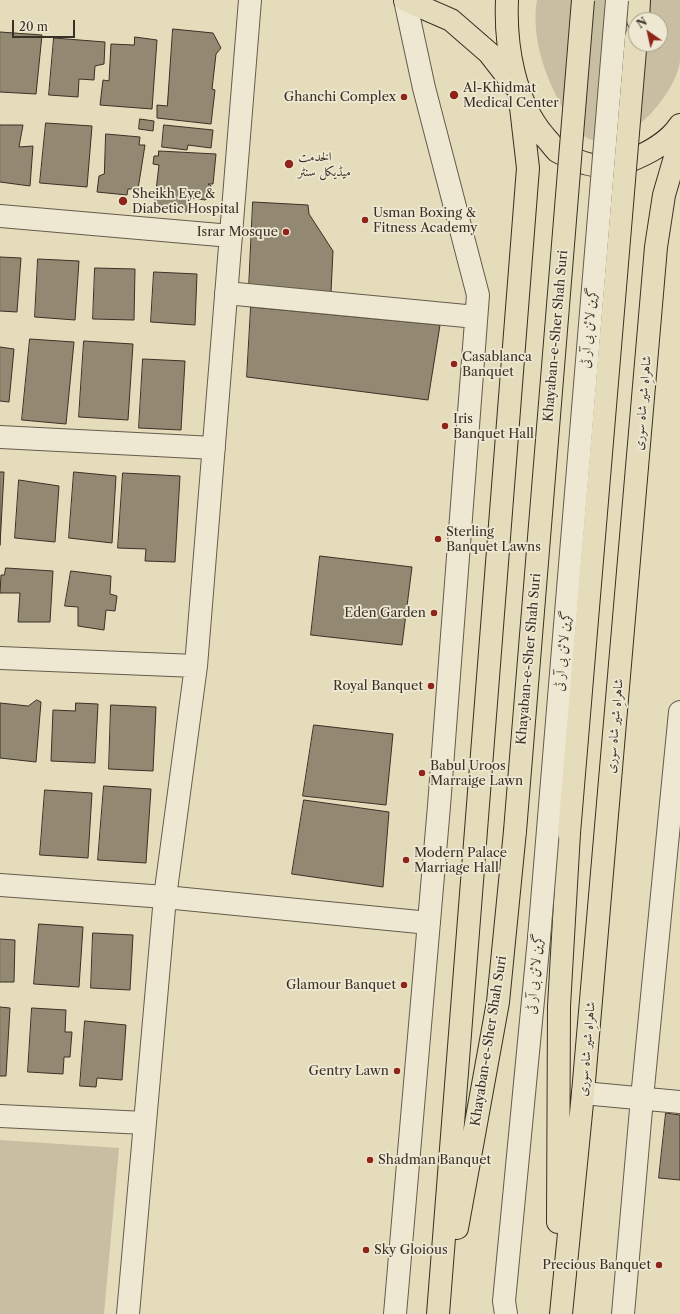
<!DOCTYPE html>
<meta charset="utf-8">
<style>
body{margin:0}
#map{position:relative;width:680px;height:1314px;overflow:hidden;background:#e5dcbb;font-family:"Libre Caslon Text",serif}
canvas{display:block}
.north{position:absolute;left:628px;top:12px;width:40px;height:40px;box-sizing:border-box;background:#eee8d3;border:1px solid #a69e8d;border-radius:50%;rotate:326deg;font-size:11px;font-weight:700;line-height:16px;text-align:center;color:#3a3025}
.north::after{content:'';display:block;margin:auto;width:14px;height:18px;background:#8f2418;clip-path:polygon(50% 0,100% 100%,50% 72%,0 100%)}
.scale{position:absolute;left:12px;top:20px;width:63px;height:18px;box-sizing:border-box;border:2px solid #3a3025;border-top:0;padding-left:5px;font-size:12px;line-height:14px;white-space:nowrap;color:#3a3025;-webkit-text-stroke:3px #eee8d3;paint-order:stroke}
</style>
<div id="map">
<canvas width="680" height="1314"></canvas>
<div class="north">N</div>
<div class="scale">20 m</div>
</div>
<script>
const c = document.querySelector('canvas').getContext('2d');
c.lineJoin = 'round';
function paint(path, color) {
  c.fillStyle = color;
  c.fill(path, 'evenodd');
}
function stroke(path, color, width, dash) {
  c.strokeStyle = color;
  c.lineWidth = width;
  c.lineCap = dash ? 'butt' : 'round';
  c.setLineDash(dash || []);
  c.stroke(path);
}
function write(font, color, halo, rows, align = 'center') {
  c.font = font + ' "Libre Caslon Text",Amiri,serif';
  c.lineWidth = 3.5;
  c.setLineDash([]);
  c.textBaseline = 'middle';
  c.strokeStyle = halo;
  c.fillStyle = color;
  for (const [text, x, y, turn = 0] of rows) {
    c.save();
    c.translate(x, y);
    c.rotate((+turn || 0) * Math.PI / 180);
    c.textAlign = isNaN(turn) ? turn : align;
    if (halo) c.strokeText(text, 0, 0);
    c.fillText(text, 0, 0);
    c.restore();
  }
}
const green = new Path2D(`
 M537 0H680C680 20 680 41 680 61 676 94 625 155 587 138 581 135 575 125 571 120 548 88 530 39 537 0ZM636 20H660V44H636Z
 M0 1140 119 1148 104 1314H0Z`);
const building = new Path2D(`
 M173 29 213 33 221 48 216 54 212 89 215 90 211 124 157 118V105L167 106Z
 M0 32 42 35 36 94 0 92Z
 M135 37 157 40 152 109 100 105 103 80 109 81 111 44 134 45Z
 M54 38 105 42 104 64 95 66 94 80 79 79 78 97 49 95Z
 M140 119 154 121 153 131 139 129Z
 M46 123 92 126 87 187 40 183Z
 M0 125H23L19 147 33 146 30 186 0 182Z
 M164 125 213 130 211 148 188 145 187 150 162 147Z
 M106 134 140 137 139 145H145L138 189H128L127 195 97 192 99 176 104 174Z
 M159 151 216 154 213 184H208L211 186V192L209 197 205 200 188 197 187 212 154 208 159 165 153 164 154 156H158Z
 M253 202 308 205 309 214 333 251 331 292 249 288Z
 M0 257 21 258 17 312 0 311Z
 M38 259 79 261 75 320 35 317Z
 M95 268 135 269 134 320 93 319Z
 M154 272 197 274 195 325 151 322Z
 M251 307 440 325 428 400 247 377Z
 M30 339 74 342 66 424 22 420Z
 M84 341 133 344 128 420 79 417Z
 M0 347 14 349 9 402 0 401Z
 M143 359 185 361 181 430 139 428Z
 M0 472H4L0 545Z
 M74 472 116 476 112 543 69 538Z
 M123 473 180 476 175 562 145 561 146 549 118 548Z
 M19 480 59 486 55 542 15 538Z
 M320 556 412 567 402 645 311 635Z
 M6 568 53 571 50 622H18L20 593H0L1 575H4Z
 M71 571 111 576 110 594 117 596 115 611 106 610 104 630 78 626V607L65 606Z
 M37 700 41 702 36 762 0 758V703L28 706Z
 M76 703 98 704 95 763 51 761 53 710 75 711Z
 M111 705 156 707 153 771 109 769Z
 M314 725 393 734 386 805 303 796Z
 M104 786 151 789 146 863 98 860Z
 M45 790 92 793 88 858 40 855Z
 M304 800 389 812 383 887 292 874Z
 M39 924 83 927 79 987 34 984Z
 M93 933 133 935 130 990 91 988Z
 M0 939 15 940 14 982H0Z
 M0 1007 10 1008 6 1076H0Z
 M32 1008 66 1010 65 1032H72L70 1057H64L63 1074 28 1072Z
 M85 1021 126 1025 122 1080 97 1078 96 1087 80 1086Z
 M666 1113 680 1115V1180L659 1178Z`);
const minor = new Path2D(`
 M0 216 231 236
 M226 293 476 317
 M0 437 214 448
 M0 658 196 666
 M0 885 165 897 429 923
 M583 1093 680 1102
 M0 1116 145 1123
 M128 1314 165 897 196 666 250 0
 M395 1314 439 806 478 295 424 88 405 0
 M506 1314 504 1301 539 938
 M623 1314 642 1098 680 712`);
const major = new Path2D(`
 M405 0 451 20 489 53 514 85
 M507 0C505 46 514 101 545 137 549 141 553 147 557 151 562 154 568 156 574 159 591 167 611 169 629 161 649 153 668 143 680 125
 M638 20 639 0
 M558 1222 559 1006 569 833
 M457 1228 498 1002 515 831
 M438 1314 528 168 519 90
 M561 1314 583 1093 656 247 664 195 680 140`);
const minorBridge = new Path2D(`
 M539 938 617 0`);
const majorBridge = new Path2D(`
 M515 831 583 0
 M569 833 636 38`);
const markers = [
 [454,95,5,"#8f2418"],
 [404,97,4,"#8f2418"],
 [289,164,5,"#8f2418"],
 [123,201,5,"#8f2418"],
 [365,220,4,"#8f2418"],
 [286,232,4,"#8f2418"],
 [454,364,4,"#8f2418"],
 [445,426,4,"#8f2418"],
 [438,539,4,"#8f2418"],
 [434,613,4,"#8f2418"],
 [431,686,4,"#8f2418"],
 [422,773,4,"#8f2418"],
 [406,860,4,"#8f2418"],
 [404,985,4,"#8f2418"],
 [397,1071,4,"#8f2418"],
 [370,1160,4,"#8f2418"],
 [366,1250,4,"#8f2418"],
 [659,1265,4,"#8f2418"]
];
const poiNames = [
 ["Al-Khidmat",463,88],
 ["Medical Center",463,103],
 ["Ghanchi Complex",396,97,"right"],
 ["الخدمت",298,157],
 ["میڈیکل سنٹر",298,172],
 ["Sheikh Eye &",132,194],
 ["Diabetic Hospital",132,209],
 ["Usman Boxing &",373,213],
 ["Fitness Academy",373,228],
 ["Israr Mosque",278,232,"right"],
 ["Casablanca",462,357],
 ["Banquet",462,372],
 ["Iris",453,419],
 ["Banquet Hall",453,434],
 ["Sterling",446,532],
 ["Banquet Lawns",446,547],
 ["Eden Garden",426,613,"right"],
 ["Royal Banquet",423,686,"right"],
 ["Babul Uroos",430,766],
 ["Marraige Lawn",430,781],
 ["Modern Palace",414,853],
 ["Marriage Hall",414,868],
 ["Glamour Banquet",396,985,"right"],
 ["Gentry Lawn",389,1071,"right"],
 ["Shadman Banquet",378,1160],
 ["Sky Gloious",374,1250],
 ["Precious Banquet",651,1265,"right"]
];
const streetNames = [
 ["گرین لائن بی آر ٹی",589,328,-85],
 ["Khayaban-e-Sher Shah Suri",556,336,-85],
 ["شاہراہِ شیر شاہ سوری",643,403,-85],
 ["گرین لائن بی آر ٹی",563,651,-85],
 ["Khayaban-e-Sher Shah Suri",529,659,-85],
 ["شاہراہِ شیر شاہ سوری",615,726,-85],
 ["گرین لائن بی آر ٹی",535,974,-85],
 ["Khayaban-e-Sher Shah Suri",489,1041,-81],
 ["شاہراہِ شیر شاہ سوری",587,1049,-85]
];
paint(green, '#c8bfa2');
paint(building, '#938973');
stroke(building, '#3a3025', 1);
stroke(minor, '#655b4a', 24);
stroke(major, '#3a3025', 24);
stroke(minor, '#eee8d3', 22);
stroke(major, '#e5dcbb', 22);
stroke(minorBridge, '#655b4a', 24, []);
stroke(majorBridge, '#3a3025', 24, []);
stroke(minorBridge, '#eee8d3', 22);
stroke(majorBridge, '#e5dcbb', 22);
for (const [x, y, r, color] of markers) {
  const dot = new Path2D();
  dot.arc(x, y, r, 0, 2 * Math.PI);
  c.fillStyle = color;
  c.fill(dot);
  stroke(dot, '#eee8d3', 1.5);
}
write('13px', '#3a3025', '#eee8d3', poiNames, 'left');
write('13px', '#3a3025', '#eee8d3', streetNames);
</script>
